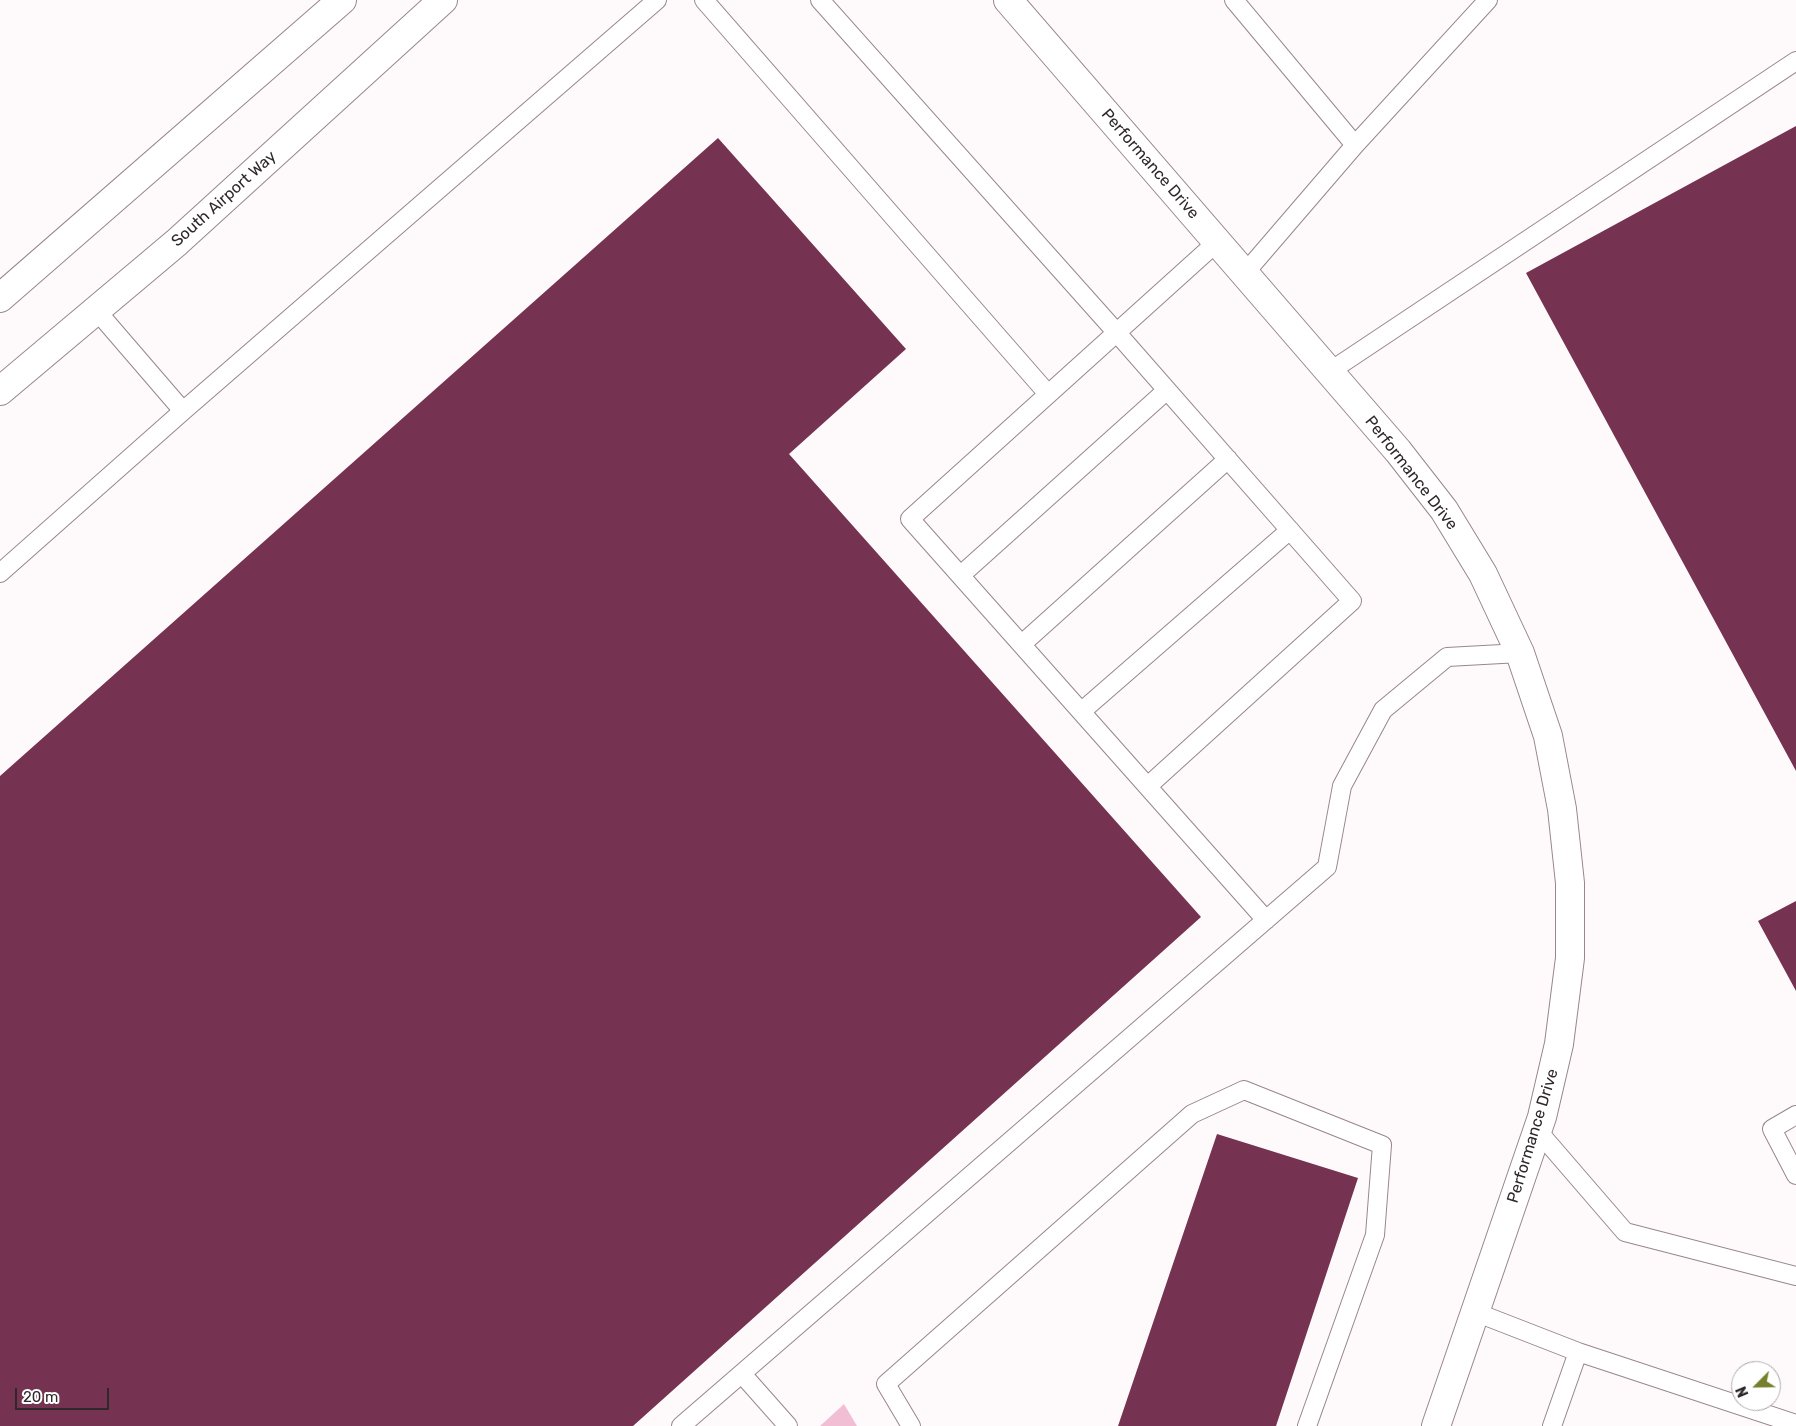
<!DOCTYPE html>
<style>
body{margin:0}
#map{position:relative;width:1796px;height:1426px;overflow:hidden;background:#fefafb;font-family:Rubik,sans-serif}
canvas{display:block}
.north{position:absolute;left:1731px;top:1361px;width:50px;height:50px;box-sizing:border-box;background:#fff;border:1px solid #aca9aa;border-radius:50%;rotate:247deg;font-size:14px;font-weight:700;line-height:20px;text-align:center;color:#2f282b}
.north::after{content:'';display:block;margin:auto;width:18px;height:22px;background:#767f2b;clip-path:polygon(50% 0,100% 100%,50% 72%,0 100%)}
.scale{position:absolute;left:15px;top:1388px;width:94px;height:22px;box-sizing:border-box;border:2px solid #2f282b;border-top:0;padding-left:6px;font-size:15px;line-height:18px;white-space:nowrap;color:#2f282b;-webkit-text-stroke:4px #fff;paint-order:stroke}
</style>
<div id="map">
<canvas width="1796" height="1426"></canvas>
<div class="north">N</div>
<div class="scale">20 m</div>
</div>
<script>
const c = document.querySelector('canvas').getContext('2d');
c.lineJoin = 'round';
function paint(path, color) {
  c.fillStyle = color;
  c.fill(path, 'evenodd');
}
function stroke(path, color, width, dash) {
  c.strokeStyle = color;
  c.lineWidth = width;
  c.lineCap = dash ? 'butt' : 'round';
  c.setLineDash(dash || []);
  c.stroke(path);
}
function write(font, color, halo, rows, align = 'center') {
  c.font = font + ' Rubik,sans-serif';
  c.lineWidth = 5;
  c.setLineDash([]);
  c.textBaseline = 'middle';
  c.strokeStyle = halo;
  c.fillStyle = color;
  for (const [text, x, y, turn = 0] of rows) {
    c.save();
    c.translate(x, y);
    c.rotate((+turn || 0) * Math.PI / 180);
    c.textAlign = isNaN(turn) ? turn : align;
    if (halo) c.strokeText(text, 0, 0);
    c.fillText(text, 0, 0);
    c.restore();
  }
}
const green = new Path2D(`
 M844 1404 857 1426H820Z`);
const building = new Path2D(`
 M1796 126V771L1526 273Z
 M718 138 906 349 789 454 1201 917 633 1426H0V776Z
 M1796 901V991L1758 921Z
 M1217 1134 1358 1178 1276 1426H1118Z`);
const service = new Path2D(`
 M704 0 1048 394
 M820 0 1117 333 1352 601 1148 786
 M1234 0 1355 145 1245 273
 M1355 145 1488 0
 M1217 242 910 519 1266 920
 M96 310 183 411
 M1329 372 1796 61
 M0 573 183 411 657 0
 M961 575 1167 390
 M1022 644 1228 459
 M1082 711 1290 530
 M1796 1115 1772 1129 1796 1175
 M1537 1130 1625 1232 1796 1276
 M1475 1312 1578 1352 1552 1426
 M1578 1352 1796 1424
 M742 1374 788 1426
 M681 1426 1327 867 1342 786 1383 710 1447 657 1520 653
 M911 1426 886 1384 1192 1114 1244 1090 1382 1145 1375 1235 1307 1426`);
const minor = new Path2D(`
 M1008 0 1398 451 1444 510 1483 574 1520 653 1548 736 1562 809 1570 883V958L1559 1044 1542 1117 1436 1426`);
const secondary = new Path2D(`
 M0 298 342 0
 M0 391 176 243 443 0`);
const streetNames = [
 ["Performance Drive",1150,164,49],
 ["South Airport Way",224,199,-42],
 ["Performance Drive",1411,473,52],
 ["Performance Drive",1533,1136,-73]
];
paint(green, '#f2bed3');
paint(building, '#753251');
stroke(service, '#98868d', 20);
stroke(minor, '#98868d', 30);
stroke(secondary, '#98868d', 30);
stroke(service, '#fff', 18);
stroke(minor, '#fff', 28);
stroke(secondary, '#fff', 28);
write('16px', '#2f282b', '#fff', streetNames);
</script>
